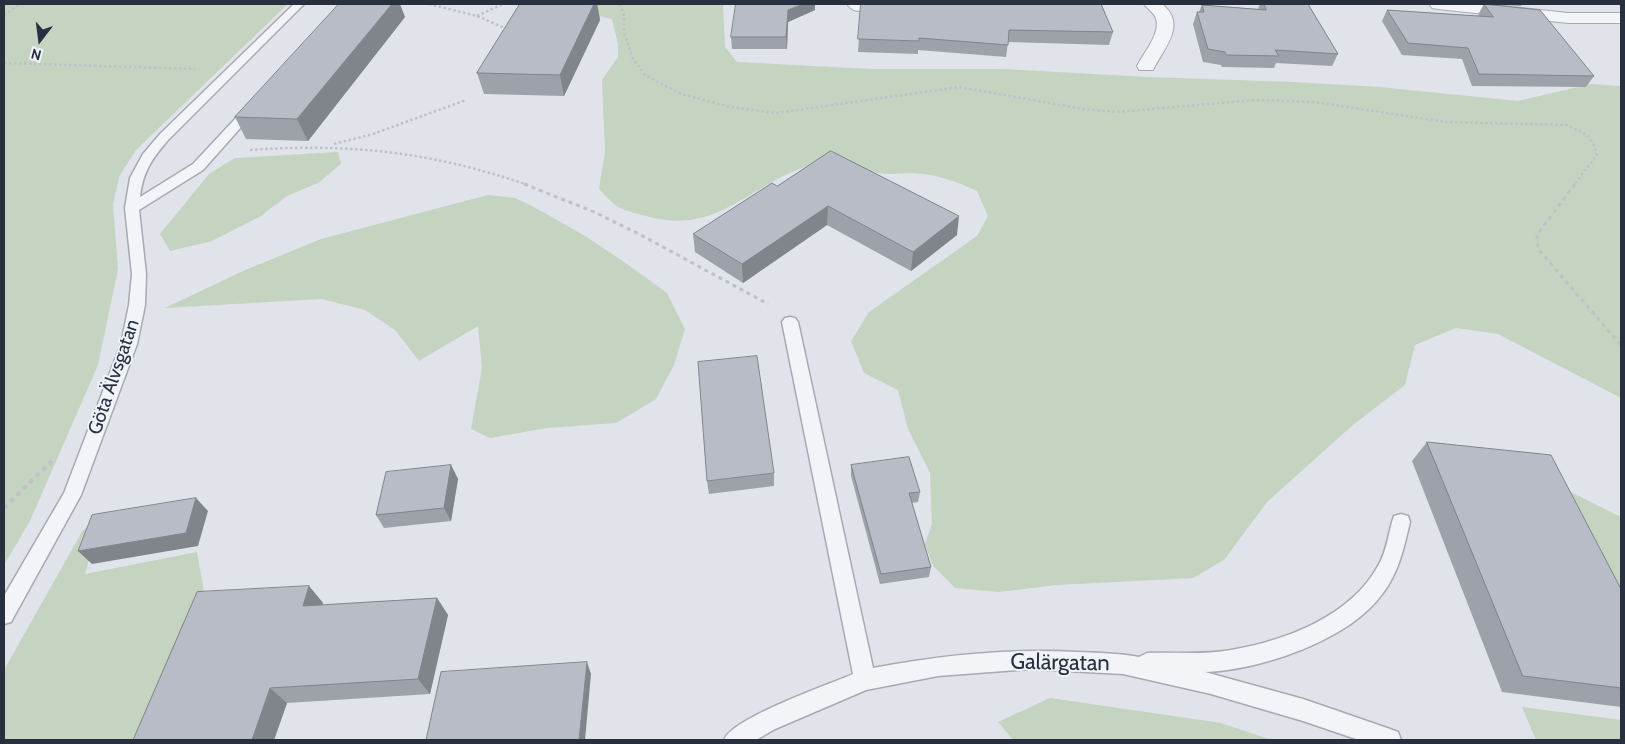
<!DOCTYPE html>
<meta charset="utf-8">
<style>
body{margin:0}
#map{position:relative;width:1625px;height:744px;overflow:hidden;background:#e0e3e9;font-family:Cabin,sans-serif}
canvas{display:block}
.frame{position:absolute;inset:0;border:5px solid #283040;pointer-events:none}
.north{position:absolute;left:15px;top:15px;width:50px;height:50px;-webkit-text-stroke:4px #eff2f6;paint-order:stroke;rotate:195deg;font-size:14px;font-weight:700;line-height:20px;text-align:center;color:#283040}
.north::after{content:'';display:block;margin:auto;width:18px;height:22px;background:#283040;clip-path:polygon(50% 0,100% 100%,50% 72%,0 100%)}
</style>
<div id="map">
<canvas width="1625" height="744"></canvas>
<div class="frame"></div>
<div class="north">N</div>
</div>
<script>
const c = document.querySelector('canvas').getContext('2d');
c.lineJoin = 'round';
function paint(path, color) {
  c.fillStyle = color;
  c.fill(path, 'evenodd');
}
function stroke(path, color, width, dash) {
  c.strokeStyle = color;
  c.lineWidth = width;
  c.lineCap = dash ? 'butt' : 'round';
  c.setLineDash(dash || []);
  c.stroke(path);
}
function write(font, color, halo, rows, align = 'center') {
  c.font = font + ' Cabin,sans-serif';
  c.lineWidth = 4;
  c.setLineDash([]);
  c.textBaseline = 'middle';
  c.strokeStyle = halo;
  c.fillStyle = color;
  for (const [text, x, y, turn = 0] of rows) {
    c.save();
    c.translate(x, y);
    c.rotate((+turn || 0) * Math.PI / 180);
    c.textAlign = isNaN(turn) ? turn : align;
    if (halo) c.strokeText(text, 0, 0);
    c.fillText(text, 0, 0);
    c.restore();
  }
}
const green = new Path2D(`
 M4 4H288L136 150 119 177 113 204 118 269 98 365 30 521 4 565Z
 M547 4H723L725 47 737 62 873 69H1004L1148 77 1293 82 1380 87 1518 101 1591 84 1621 86V398L1498 334 1456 328 1415 345 1405 385 1354 424 1267 502 1224 560 1193 578 1057 585 999 592 955 588 933 566 925 544 932 524 930 473 908 429 898 390 864 373 851 341 869 312 977 236 988 216 977 191C956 181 936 174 912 173 901 173 888 175 878 173 858 169 839 158 819 163 754 177 721 238 646 216 620 209 618 210 599 189L605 152 602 80 618 57V44L612 19Z
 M338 152 341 164 318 183 287 196 261 216 212 241 170 251 160 234 209 174 235 158Z
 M488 195 515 198 532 206 587 237 630 266 667 293 685 329 674 365 656 399 616 423 547 428 490 438 471 429 482 368 478 326 419 361 395 330 365 310 322 299 165 308 243 271 321 239Z
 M1546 480 1621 517V623Z
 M99 524 85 574 197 552 205 597 137 740H4V670L83 530Z
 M1050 698 1221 723 1272 740H1013L998 722Z
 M1522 707 1621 720V740H1536Z`);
const pathFar2 = new Path2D(`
 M429 4 477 16 505 28
 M620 4 624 16V32L633 59 645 75 681 94 731 107 776 113 959 87 1083 109 1117 112 1255 100 1315 102 1446 122 1567 125 1587 135 1593 143 1597 155 1574 185
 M4 15 20 4
 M477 16 503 4
 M4 63 195 69
 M334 144 373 134 466 100
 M250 150C350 143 432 152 528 185`);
const pathFar1 = new Path2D(`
 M524 184 592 211 639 234 768 304
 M1575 184 1537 235 1538 249 1621 345`);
const path = new Path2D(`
 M4 508 52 461`);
const lane = new Path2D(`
 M294 4H304L168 140C152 159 143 171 140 197L193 164 248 105 252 104 258 108 203 170 139 210 146 274 145 305 137 344 81 495 11 622 4 624V596L64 493 121 344 129 305 132 274 125 208 130 178 143 154 160 134Z
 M790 317 795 318 798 322 873 668C942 655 1008 648 1078 652 1099 653 1119 653 1139 657L1147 653C1175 652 1203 655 1231 650 1285 641 1351 616 1378 566 1386 553 1388 536 1392 522L1394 516 1401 514 1408 516 1410 522C1404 547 1399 572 1383 593 1350 640 1261 670 1205 672L1303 699 1390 729 1398 732 1401 740H1359L1303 721 1211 694 1123 674 1030 669 938 676 866 690 775 729 756 740H724C732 718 828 685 853 674L782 322 785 318Z`);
const street = new Path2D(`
 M847 4H866L868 6 865 10C857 12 852 11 847 4Z
 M1144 4H1162C1186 23 1167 45 1155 66L1153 70H1139L1137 66C1143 54 1161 33 1156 19 1155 13 1147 9 1144 4Z
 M1429 4H1484L1568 13H1621V23H1568L1438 9 1432 8Z`);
const wall = new Path2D(`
 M520 4H597L600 20 564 96 484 94 477 73Z
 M861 4 1113 32 1109 45 1008 42 1006 57 918 50V54L858 52Z
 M1260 4H1308L1338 54 1332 66 1276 63 1274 68 1222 67 1221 65 1203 62 1193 24 1197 12H1199L1202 5 1258 9Z
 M1484 4 1594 76 1586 87 1472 86 1462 59 1402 55 1382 21 1387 10 1479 16 1478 15Z
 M1490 4H1522L1521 6Z
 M815 10 788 22 787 49H732L731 37Z
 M405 17 308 141 246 139 235 117Z
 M777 186 957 235 911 271 827 225 743 283 695 252 693 234Z
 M1427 442 1621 589V707L1502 692 1412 461Z
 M451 465 458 479 451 521 384 528 376 515Z
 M851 465 920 492 918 502 912 503 931 567 929 577 880 584 851 476Z
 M774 473V486L709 494 707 481Z
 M309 586 323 603 322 605 437 598 448 615 430 694 287 703 274 740H133Z`);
const shadedWall = new Path2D(`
 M392 4H400L405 17 308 141 297 119Z
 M594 4H597L600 20 564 96 560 75Z
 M803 4H815V10L788 22 787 49 786 37 788 10Z
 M828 206 827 225 743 283 742 264Z
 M959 216 957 235 911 271 913 252Z
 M451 465 458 479 451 521 444 508Z
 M196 498 208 511 198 546 92 564 78 551Z
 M309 586 323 603 317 623 303 606Z
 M437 598 448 615 430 694 418 679Z
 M587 662 591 674 585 740H579Z
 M270 688 287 703 274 740H252Z`);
const building = new Path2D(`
 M339 4H392L297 119 235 117Z
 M520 4H594L560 75 477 73Z
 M736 4H803L788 10 786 37H731Z
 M861 4H1101L1113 32 1009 30 1008 45 919 38V41L858 39Z
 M1264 4H1308L1338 54 1275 50 1279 56 1226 55 1225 52 1208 49 1197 12H1204L1202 5 1266 10Z
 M1484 4 1540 10 1594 76 1479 74 1468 48 1408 43 1387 10 1493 17Z
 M831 151 959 216 913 252 828 206 742 264 693 234 772 183 777 186Z
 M757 356 774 473 707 481 698 362Z
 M1427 442 1551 455 1621 589V688L1523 676Z
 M909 457 920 492 909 493 931 567 881 574 851 465Z
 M451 465 444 508 376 515 386 472Z
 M196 498 186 533 78 551 92 515Z
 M309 586 303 606 437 598 418 679 270 688 252 740H133L197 592Z
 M587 662 579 740H426L441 672Z`);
const streetNames = [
 ["Göta Älvsgatan",114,377,-71]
];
const nearStreetnames = [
 ["Galärgatan",1060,663,1]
];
paint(green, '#c5d3c1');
stroke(lane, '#a5aab3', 3);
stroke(street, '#a5aab3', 2);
stroke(pathFar2, '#bec1c7', 2.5, [2.5, 2.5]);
stroke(pathFar1, '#bec1c7', 3, [4, 4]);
stroke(path, '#bec1c7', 4, [4.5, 4.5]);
paint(lane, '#f3f4f7');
paint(street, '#f3f4f7');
paint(wall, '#9da2aa');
paint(shadedWall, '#80848b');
paint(building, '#b7bcc6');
stroke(building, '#80848b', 1);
write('19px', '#283040', '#eff2f6', streetNames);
write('22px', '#283040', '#eff2f6', nearStreetnames);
</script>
